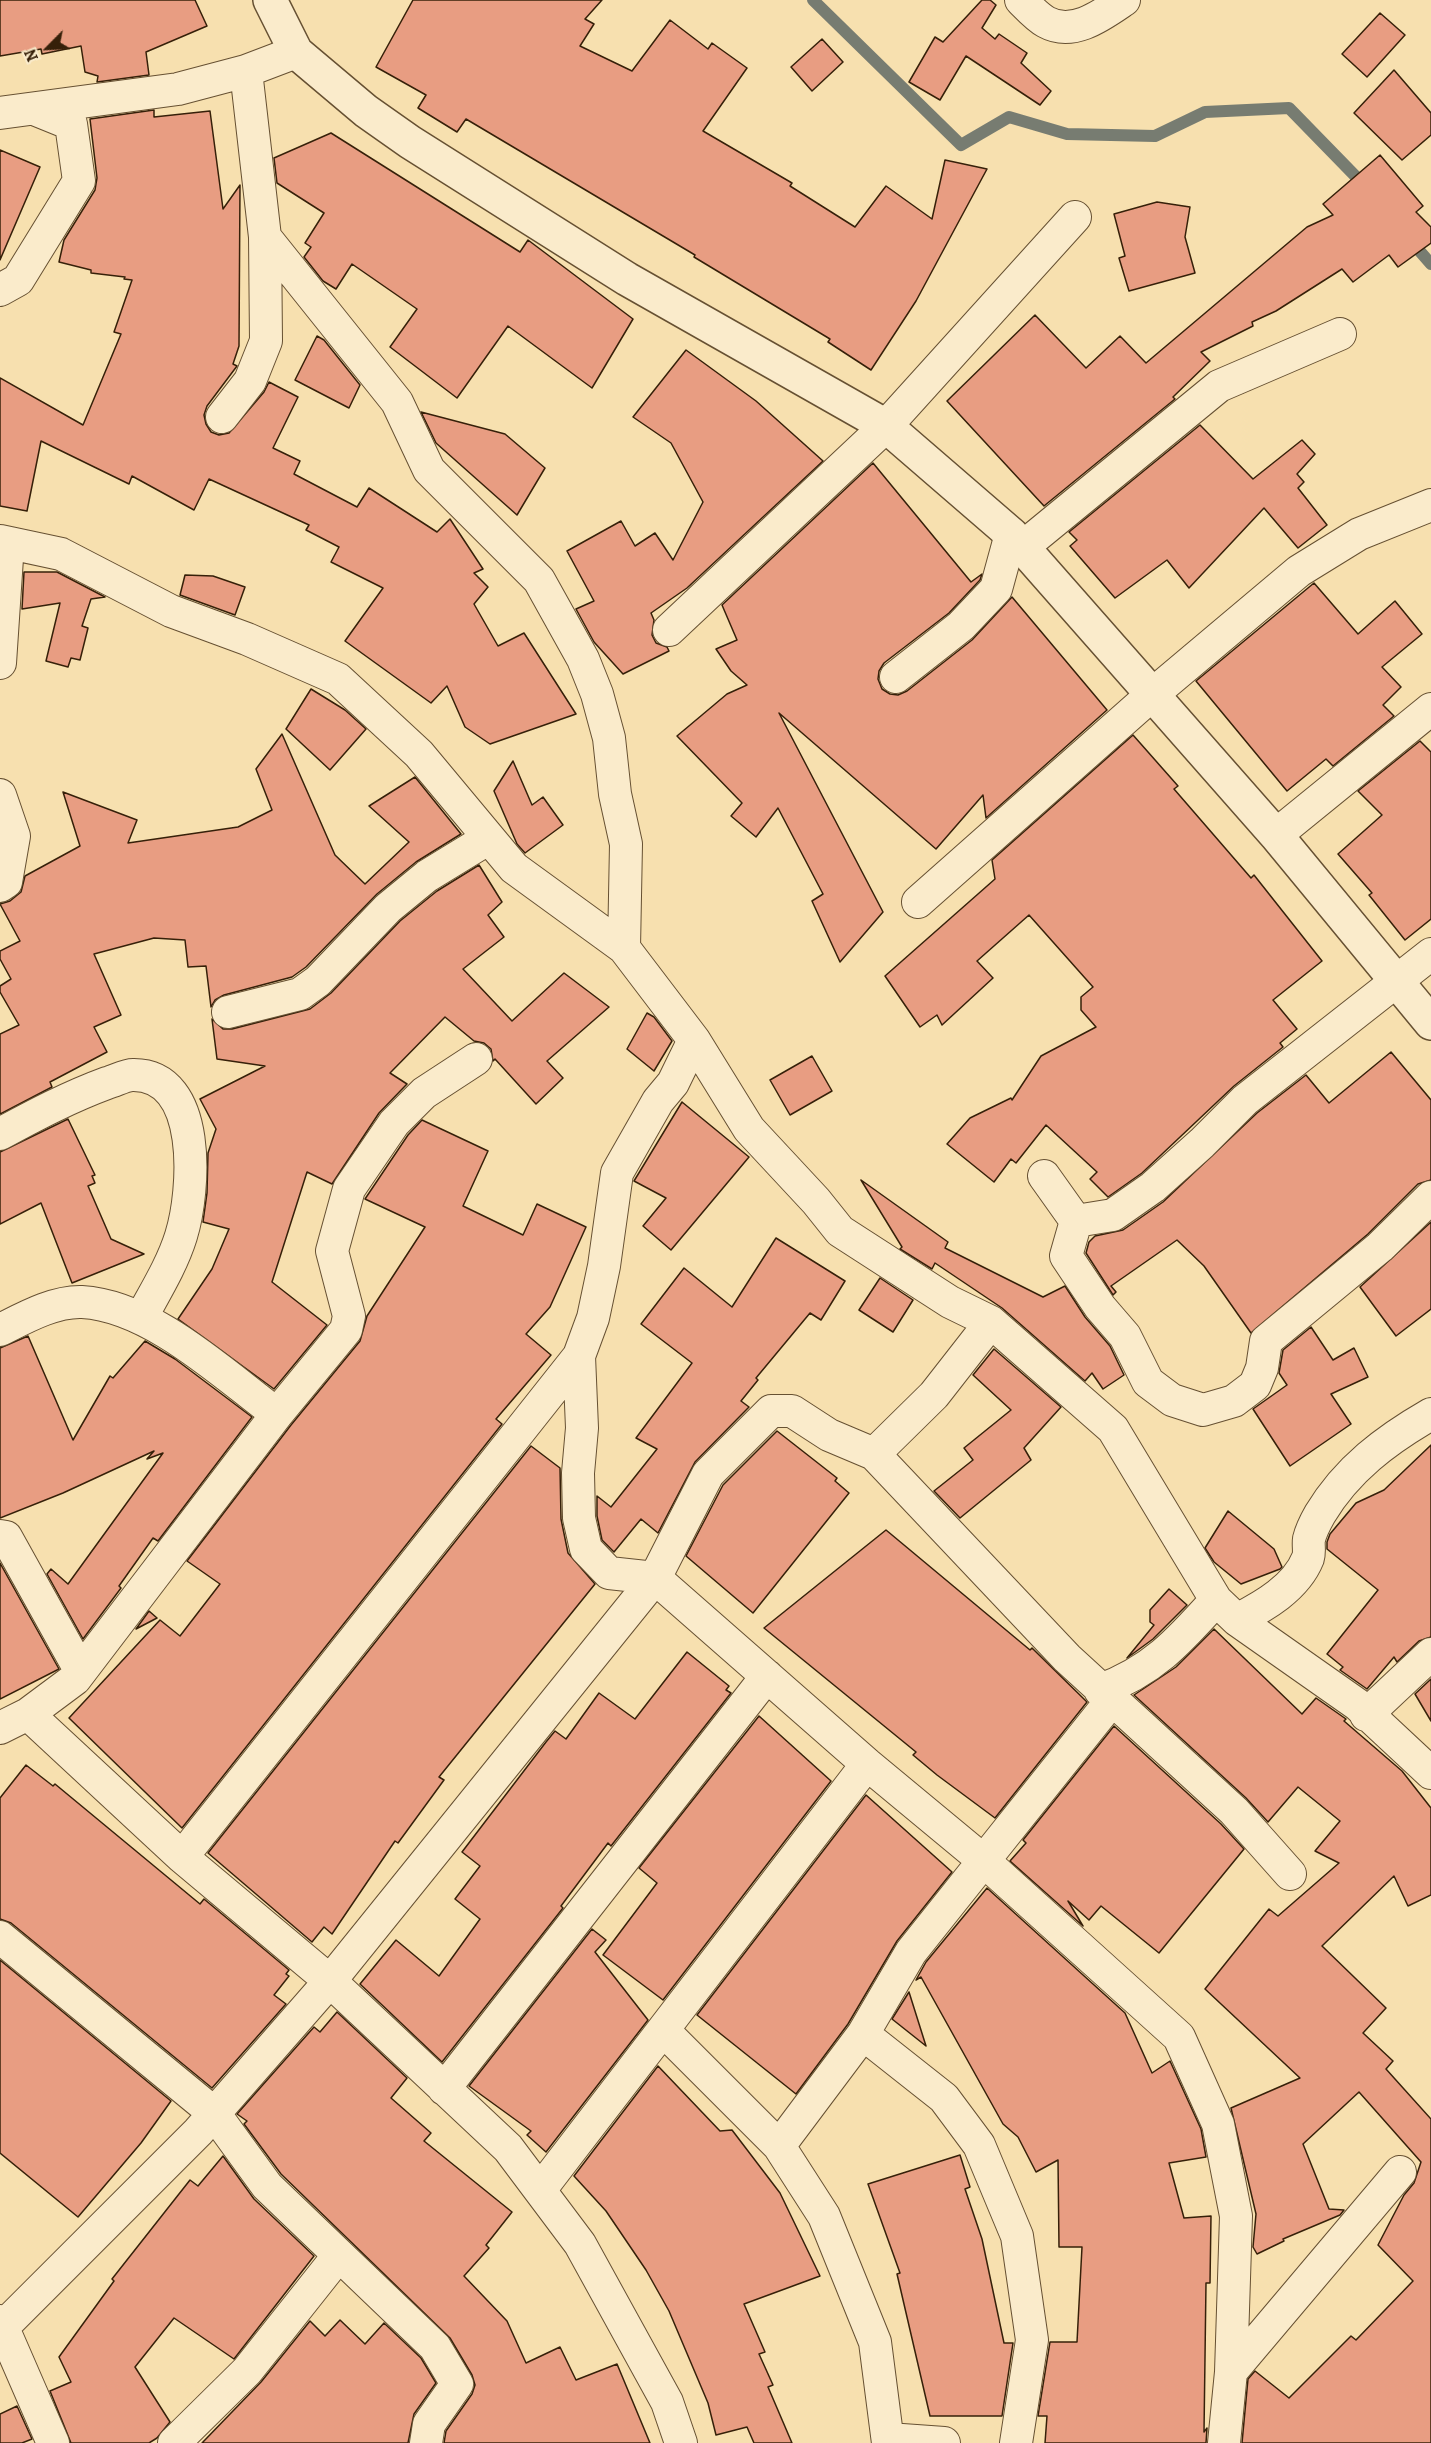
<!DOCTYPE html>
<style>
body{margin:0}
#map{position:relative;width:1431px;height:2443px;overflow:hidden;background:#f7e0af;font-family:Alegreya,serif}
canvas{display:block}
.north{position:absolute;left:18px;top:18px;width:60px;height:60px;-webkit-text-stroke:4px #faebcb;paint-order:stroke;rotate:246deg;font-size:16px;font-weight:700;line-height:24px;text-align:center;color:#362009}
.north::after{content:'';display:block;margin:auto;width:21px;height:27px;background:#362009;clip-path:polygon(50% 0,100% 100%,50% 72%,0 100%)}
</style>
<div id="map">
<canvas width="1431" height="2443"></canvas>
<div class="north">N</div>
</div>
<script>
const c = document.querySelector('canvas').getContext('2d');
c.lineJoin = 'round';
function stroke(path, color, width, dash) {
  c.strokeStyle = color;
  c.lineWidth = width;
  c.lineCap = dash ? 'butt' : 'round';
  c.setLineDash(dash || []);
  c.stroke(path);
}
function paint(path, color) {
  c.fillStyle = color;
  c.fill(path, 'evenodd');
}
const stream = new Path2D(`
 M813 0 961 145 1009 117 1067 134 1155 136 1205 112 1289 108 1366 187
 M1410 240 1431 264`);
const building = new Path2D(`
 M0 0H195L207 26 146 52 149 75 97 82 98 76 85 72 81 46 42 54 41 49 0 56Z
 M413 0H602L585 19 594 24 580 46 632 71 670 20 708 49 712 43 747 68 703 131 792 183 790 186 855 227 886 186 932 219 945 160 987 169 916 301 871 370 828 342 830 339 694 257 695 255 466 119 457 132 418 108 426 95 376 67Z
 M982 0H990L996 5 982 28 995 39 999 34 1027 53 1021 63 1051 91 1040 105 966 56 940 100 909 82 935 37 943 42Z
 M1380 13 1405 35 1367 77 1342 54Z
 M822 39 843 62 812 91 791 67Z
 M1394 70 1431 113V135L1402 160 1354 113Z
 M154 110V117L210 111 223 209 240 185 239 346 233 364 237 366 207 406 204 415 206 424 211 432 219 435 229 433 264 392 269 382 298 397 273 448 300 461 294 474 357 507 369 488 437 532 450 519 483 569 474 573 488 587 474 604 498 646 524 633 576 714 490 744 465 727 447 686 431 703 345 641 383 588 331 562 339 547 306 530 309 525 209 479 194 510 132 476 129 484 41 441 27 511 0 506V378L83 425 121 334 114 332 132 280 124 279 125 277 91 273V270L59 262 64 240 95 190 97 178 90 119Z
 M331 133 520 252 528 240 633 319 592 388 508 326 457 398 390 347 417 309 352 264 336 289 323 281 304 257 311 247 305 243 324 213 277 183 274 158Z
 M0 150 40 167 0 260Z
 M1380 155 1423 206 1416 212 1431 227V243L1398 267 1389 255 1353 282 1342 269 1276 311 1252 322 1253 326 1201 352 1210 361 1173 397 1175 399 1044 506 947 401 1035 315 1086 368 1120 336 1146 363 1307 227 1333 215 1323 204Z
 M1157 202 1190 207 1185 237 1195 273 1129 291 1119 258 1125 256 1114 214Z
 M317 336 324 340 360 385 349 408 295 380Z
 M686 350 756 401 823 461 687 588 651 613 654 620 652 635 656 643 667 647 669 651 623 674 594 642 576 609 594 601 567 551 621 521 635 546 655 533 673 560 703 502 671 443 633 417Z
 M421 412 505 434 545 468 517 515 436 443Z
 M1200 425 1253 479 1302 440 1315 454 1297 474 1304 482 1298 488 1327 525 1298 548 1264 508 1189 588 1167 560 1115 598 1070 546 1077 540 1069 532Z
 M873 463 971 582 982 574 980 580 949 613 884 663 879 671 878 679 882 689 890 694 898 695 907 691 972 640 1012 597 1107 710 986 818 983 795 936 849 779 713 883 912 840 962 812 901 823 894 778 808 756 837 731 816 742 803 677 736 727 694 747 685 731 671 716 649 737 640 722 605Z
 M24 572H57L105 597 91 599 82 626 88 628 80 660 71 658 68 667 46 661 60 603 22 609Z
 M185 575 213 576 245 587 235 615 180 595Z
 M1314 583 1358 634 1395 601 1422 634 1382 667 1401 687 1383 705 1394 716 1333 766 1326 759 1287 791 1196 681Z
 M311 689 345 710 366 729 330 770 286 729Z
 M282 734 335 855 365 884 409 842 369 806 415 777 461 834 416 862 377 894 306 967 292 977 224 995 215 1000 211 1007 206 966 188 967 185 940 154 938 94 954 121 1015 94 1027 107 1052 50 1082 52 1087 0 1114V1034L19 1025 0 992V986L11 979 0 959V951L20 941 0 904 10 901 21 892 25 876 80 846 63 792 137 820 128 843 238 827 272 810 256 769Z
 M1133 735 1178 786 1174 789 1251 878 1254 875 1322 961 1273 1000 1297 1029 1280 1043 1283 1047 1234 1086 1142 1173 1108 1197 1090 1179 1097 1172 1046 1125 1016 1163 1011 1159 994 1182 947 1144 970 1118 1011 1098 1012 1100 1041 1056 1096 1027 1081 1010V997L1093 987 1029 915 977 961 993 978 942 1025 937 1015 920 1027 885 976 995 879 992 860Z
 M1420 741 1431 752V919L1405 940 1369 895 1372 893 1338 854 1382 815 1358 791Z
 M513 761 532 805 543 797 563 825 525 853 517 844 494 791Z
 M479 865 502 902 488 915 504 937 463 969 512 1021 564 973 609 1007 547 1061 563 1078 536 1104 495 1059 493 1061 491 1049 484 1043 474 1041 445 1017 390 1073 407 1084 379 1113 332 1184 307 1172 272 1282 327 1325 274 1389 178 1319 212 1269 229 1229 203 1222 207 1193 208 1153 216 1129 200 1099 265 1066 217 1059 212 1019 223 1029H232L310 1009 331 993 400 921 437 891Z
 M647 1013 654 1017 672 1041 654 1071 627 1049Z
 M1391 1052 1431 1100V1180L1418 1184 1368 1234 1251 1333 1204 1266 1177 1240 1111 1286 1116 1292 1113 1295 1086 1253 1089 1242 1095 1236 1123 1230 1163 1202 1257 1113 1306 1075 1329 1103Z
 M812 1056 832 1091 790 1115 770 1080Z
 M682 1102 749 1157 671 1250 643 1226 666 1198 634 1181Z
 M68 1119 95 1175 92 1176 95 1183 88 1186 111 1239 144 1254 72 1283 41 1203 0 1224V1152Z
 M422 1120 488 1151 463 1206 523 1235 537 1204 586 1227 550 1307 526 1334 551 1355 496 1419 502 1424 182 1828 69 1718 160 1620 180 1636 220 1584 187 1561 291 1425 360 1341 367 1316 425 1227 365 1199 408 1135Z
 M861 1180 948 1242 945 1248 1043 1297 1065 1286 1085 1317 1110 1346 1124 1375 1103 1389 1092 1373 1085 1381 1002 1308 935 1263 932 1269 900 1249 902 1247Z
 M1431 1222V1309L1396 1336 1360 1287Z
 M776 1238 845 1281 821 1320 810 1313 756 1378 758 1380 741 1401 749 1407 695 1462 658 1533 641 1519 614 1552 602 1540 597 1516V1496L611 1507 657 1449 636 1438 692 1363 641 1324 684 1268 732 1307Z
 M880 1278 913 1300 893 1332 859 1310Z
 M1311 1327 1333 1360 1354 1348 1368 1377 1331 1394 1351 1424 1290 1466 1253 1409 1287 1385 1279 1373 1283 1350Z
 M28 1336 73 1440 110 1376 113 1378 145 1341 175 1359 252 1417 158 1541 153 1538 119 1586 121 1588 83 1639 47 1574 51 1569 68 1584 163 1453 147 1459 154 1451 63 1493 0 1518V1348Z
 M994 1349 1061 1407 1024 1448 1031 1460 960 1518 934 1491 973 1460 964 1448 1011 1410 973 1375Z
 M777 1431 837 1478 835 1481 849 1493 753 1613 686 1556 723 1485Z
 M1431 1445V1637L1419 1641 1397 1662 1394 1657 1367 1689 1340 1670 1343 1667 1327 1654 1378 1590 1327 1549V1542L1330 1534 1356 1503 1384 1490Z
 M531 1446 560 1468 561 1519 568 1553 595 1584 439 1777 444 1780 398 1843 395 1841 332 1934 324 1927 312 1942 208 1853Z
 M1228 1511 1274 1549 1282 1567 1280 1569 1241 1584 1214 1562 1205 1548Z
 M886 1530 1030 1650 1032 1648 1087 1702 995 1818 937 1775 913 1755 916 1752 764 1628Z
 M0 1563 59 1669 0 1699Z
 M1169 1589 1187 1605 1153 1639 1127 1658 1154 1625 1150 1622V1610Z
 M149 1611 157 1618 136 1629Z
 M1214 1629 1302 1714 1316 1698 1346 1719 1344 1721 1402 1771 1431 1808V1895L1408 1906 1394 1876 1322 1946 1386 2008 1363 2033 1393 2061 1386 2069 1431 2119V2443H1242L1248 2379 1255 2371 1289 2398 1351 2336 1356 2340 1413 2281 1378 2245 1404 2195 1414 2183 1421 2162 1359 2092 1303 2144 1329 2209 1344 2210 1340 2215 1283 2239 1284 2241 1257 2254 1253 2247 1256 2214 1231 2108 1300 2078 1205 1989 1269 1909 1278 1916 1339 1863 1315 1851 1340 1821 1298 1787 1268 1822 1246 1798 1134 1695 1176 1667Z
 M687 1652 729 1686 726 1690 731 1693 611 1846 608 1843 561 1906 563 1908 442 2062 360 1984 396 1940 439 1976 480 1919 455 1899 480 1866 462 1852 546 1742 555 1731 566 1739 599 1693 635 1719Z
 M1431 1679V1721L1415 1694Z
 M759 1716 831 1781 663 2000 603 1955 657 1883 639 1868Z
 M1114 1726 1221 1824 1244 1849 1159 1953 1101 1906 1089 1920 1068 1901 1083 1926 1010 1861 1026 1843 1023 1840Z
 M26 1765 53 1786 55 1784 200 1904 204 1899 289 1970 286 1974 289 1976 274 1995 286 2004 212 2088 11 1923 0 1919V1798Z
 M866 1795 952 1872 897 1941 848 2024 796 2094 697 2015Z
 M987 1888 1125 2013 1152 2073 1170 2061 1201 2129 1206 2157 1169 2163 1184 2218 1211 2216 1210 2283H1206L1204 2432 1207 2428 1206 2443H1045L1047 2416H1038L1050 2342H1077L1082 2247H1059L1058 2160 1036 2172 1018 2137 1003 2124 921 1977 916 1980 926 1962Z
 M592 1929 606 1940 595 1952 648 2020 546 2152 527 2135 531 2131 469 2086Z
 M0 1960 171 2101 141 2143 78 2217 0 2153Z
 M909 1992 926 2046 892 2019Z
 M337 2012 407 2078 391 2098 431 2133 424 2141 512 2212 486 2245 489 2248 464 2276 507 2321 526 2363 560 2347 576 2380 617 2364 650 2443H444L446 2431 472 2394 475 2385 472 2375 450 2338 281 2174 244 2124 247 2121 237 2114 314 2027 320 2032Z
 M658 2066 720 2131 732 2130 780 2193 820 2276 744 2304 765 2352 759 2354 773 2385 768 2387 792 2443H754L747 2427 716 2435 708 2403 669 2311 646 2270 606 2211 574 2176Z
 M960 2155 970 2187 965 2189 982 2239 1004 2343H1013L1002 2416H930L897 2274 900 2273 868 2184Z
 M223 2156 254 2199 314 2256 234 2359 174 2318 135 2367 170 2422 157 2438 149 2443H71L50 2391 71 2382 59 2357 114 2281 112 2279 190 2180 198 2186Z
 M340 2320 365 2344 384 2323 421 2358 436 2383 414 2414 408 2443H202L261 2382 310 2321 325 2336Z
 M17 2406 32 2439 22 2443H0V2414Z`);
const minor = new Path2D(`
 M1021 0C1028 7 1037 17 1046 22 1073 37 1102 15 1124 0
 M0 113 178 89 246 71 296 52
 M0 290 18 280 79 181 71 124 34 109
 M222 417 250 381 266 341 265 237 246 71
 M0 541 61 554 171 611 247 639 338 679 419 754 514 868 624 948
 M1024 546 1219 386 1340 334
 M669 630 886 426 1075 217
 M0 663 8 543
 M896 677 961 626 996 589 1011 534
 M0 795 14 836 6 882 0 886
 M1276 835 1431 709
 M918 902 1154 693 1299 571 1359 534 1431 505
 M228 1012 300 994 318 981 388 908 427 876 489 838
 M694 1040 749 1129 816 1201 840 1231 950 1302 991 1322 1113 1429 1216 1600 1237 1620 1358 1705 1431 1773
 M0 1134C35 1115 69 1097 107 1083 115 1081 125 1075 133 1075 203 1074 195 1191 181 1236 172 1265 155 1292 141 1318
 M1044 1176 1076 1221 1113 1215 1153 1187 1202 1143 1245 1100 1431 954
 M1076 1221 1066 1256 1100 1307 1125 1336 1148 1382 1172 1400 1203 1410 1234 1401 1255 1385 1262 1368 1266 1341 1380 1247 1431 1197
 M0 1330C24 1318 54 1301 82 1302 152 1306 223 1374 277 1414
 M579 1356 582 1428 578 1473 579 1518 586 1549 609 1573 655 1578 867 1764 984 1861 1179 2037 1218 2124 1236 2216 1231 2372 1224 2443
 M874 1454 934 1395 991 1322
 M0 1536 6 1537 80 1670
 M1237 1620C1264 1606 1296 1588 1308 1558 1310 1552 1308 1545 1309 1539 1311 1531 1316 1521 1320 1514 1347 1469 1386 1440 1431 1414
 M1100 1690C1153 1671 1180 1640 1216 1600
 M28 1714 182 1857 330 1981 508 2148 580 2244 667 2402 681 2443
 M1366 1715 1431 1654
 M0 1728 28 1714 75 1679 277 1414 346 1330 349 1316 332 1251 349 1189 394 1123 424 1093 476 1059
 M182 1857 579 1356 593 1318 604 1266 617 1173 658 1101 673 1083 694 1040 624 948 626 844 615 794 609 738 597 694 583 659 539 580 429 470 397 402 265 237
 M0 1937 214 2113 267 2186 435 2347 457 2384 429 2424 426 2443
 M663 2030 779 2146 824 2216 875 2342 888 2443
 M863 2034 944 2098 979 2145 1017 2236 1032 2340 1016 2443
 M444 2089 767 1676
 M779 2146 863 2034 911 1952 1111 1701
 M540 2190 867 1764
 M0 2321 53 2443
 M0 2330 198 2132 330 1981 655 1578 708 1474 771 1411H792L829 1435 874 1454 1067 1658 1234 1811 1290 1874
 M1231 2372 1400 2172
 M888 2439 944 2443
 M174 2443 247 2371 339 2255`);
const tertiary = new Path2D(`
 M270 0 296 52 366 111 410 142 627 279 886 426 1011 534 1276 835 1431 1023`);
stroke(stream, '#777c71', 12);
paint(building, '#e89d82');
stroke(building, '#362009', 1.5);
stroke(minor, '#665032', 34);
stroke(tertiary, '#665032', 36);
stroke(minor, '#faebcb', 32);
stroke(tertiary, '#faebcb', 33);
</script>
